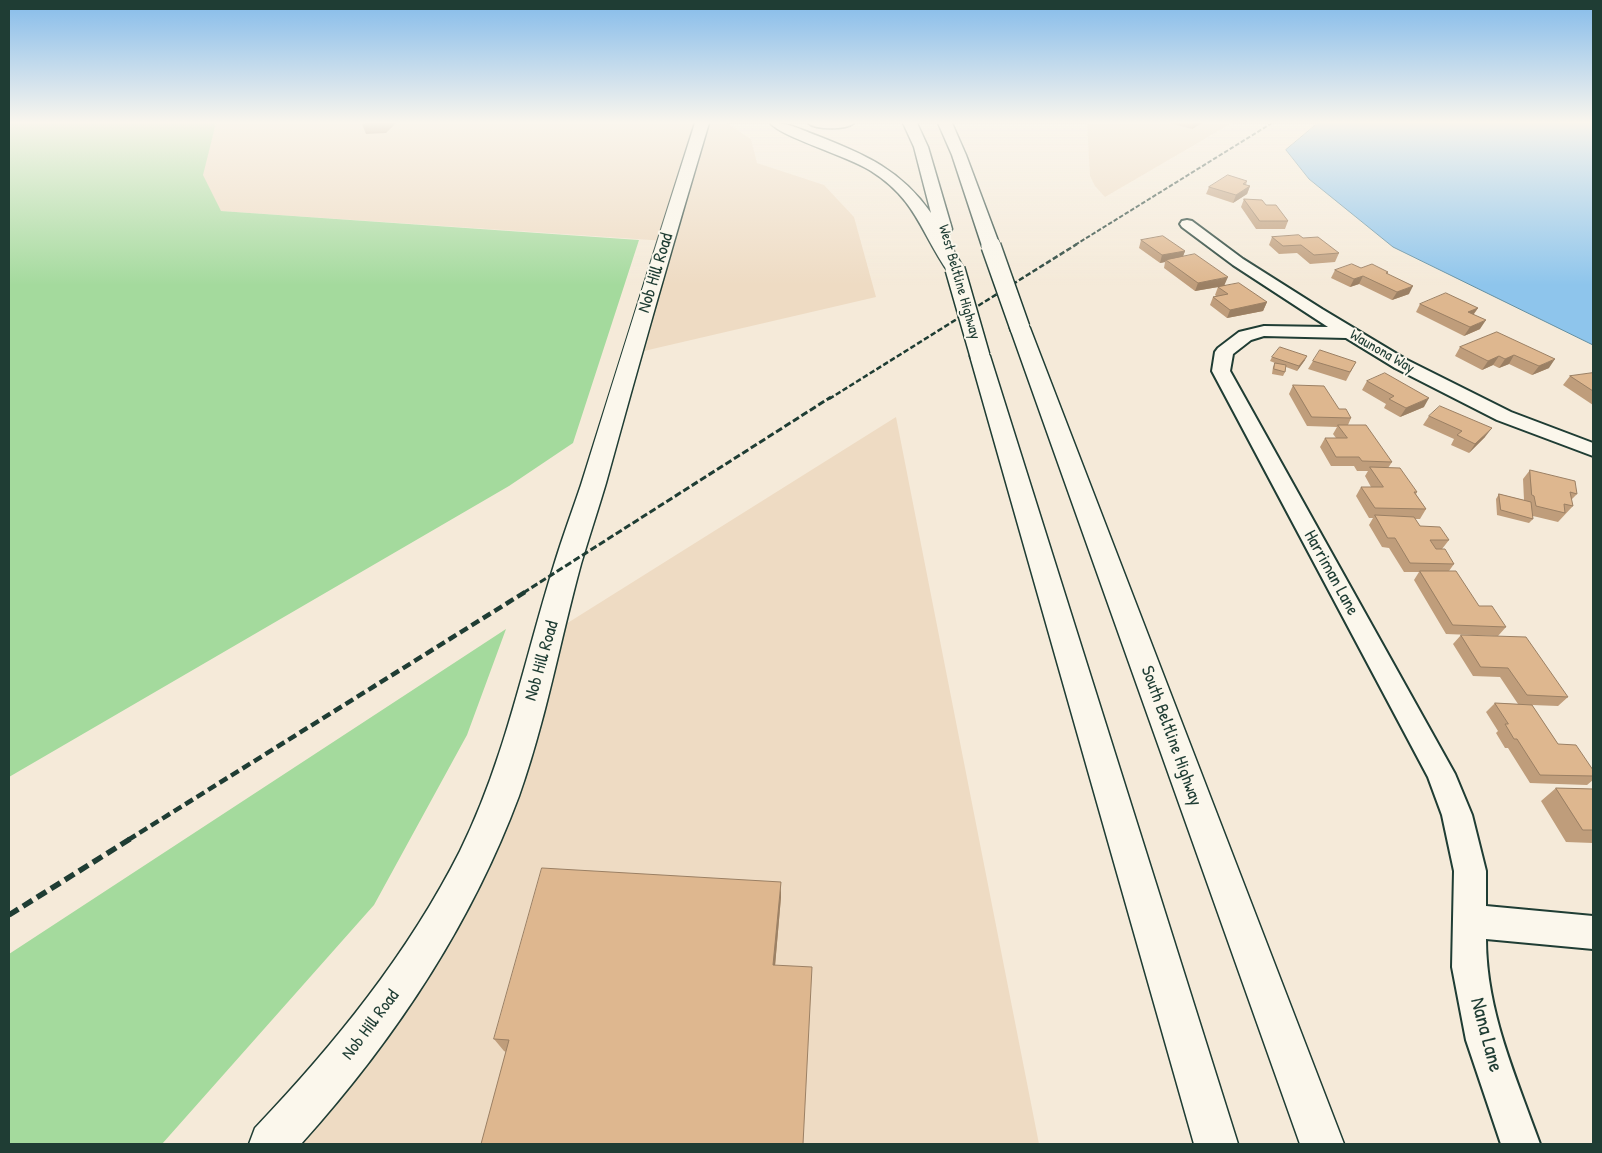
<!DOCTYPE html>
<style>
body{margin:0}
#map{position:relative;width:1602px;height:1153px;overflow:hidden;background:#f5ead9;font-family:"Patrick Hand",sans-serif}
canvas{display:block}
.frame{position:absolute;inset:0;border:10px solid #1f3d34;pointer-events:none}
</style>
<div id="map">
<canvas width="1602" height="1153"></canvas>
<div class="frame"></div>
</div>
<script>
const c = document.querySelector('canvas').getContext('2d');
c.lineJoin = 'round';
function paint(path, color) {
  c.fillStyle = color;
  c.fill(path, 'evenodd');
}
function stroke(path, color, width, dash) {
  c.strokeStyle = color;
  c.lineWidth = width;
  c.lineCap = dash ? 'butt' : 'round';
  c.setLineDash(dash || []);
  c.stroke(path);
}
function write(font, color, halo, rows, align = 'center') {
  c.font = font + ' "Patrick Hand",sans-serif';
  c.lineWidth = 4;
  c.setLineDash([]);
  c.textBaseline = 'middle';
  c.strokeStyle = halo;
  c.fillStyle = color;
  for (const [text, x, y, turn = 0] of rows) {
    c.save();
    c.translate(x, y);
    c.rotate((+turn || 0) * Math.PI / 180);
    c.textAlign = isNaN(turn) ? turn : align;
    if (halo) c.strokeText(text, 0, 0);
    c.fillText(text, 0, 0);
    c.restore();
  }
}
const built = new Path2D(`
 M216 123H727L751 139 757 163 824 185 854 217 876 297 631 354 666 241 220 211 202 175Z
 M1087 123H1232L1105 197 1095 186 1090 176Z
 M896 417 1039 1144H271L313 1100 431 940 550 634Z`);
const green = new Path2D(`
 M9 123H216L203 175 221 211 639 240 573 443 509 486 9 777Z
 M506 629 467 735 374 905 162 1144H9V954Z`);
const water = new Path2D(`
 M1318 123H1593V345L1393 247 1309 179 1286 150Z`);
const minor = new Path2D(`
 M1187 220 1192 221 1243 259 1322 309 1407 360 1511 412 1593 443V456L1497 420 1395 368 1346 338 1264 336 1251 340 1233 354 1230 371 1455 774 1472 815 1486 871V906L1593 916V949L1486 939C1486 1011 1516 1077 1540 1144H1501L1466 1040 1452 967 1454 871 1442 815 1428 777 1212 371 1215 352 1218 348 1239 332 1264 326 1328 327 1233 265 1182 227 1180 224 1182 221Z`);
const tertiary = new Path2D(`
 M695 123H709C673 243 639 363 606 483 598 510 589 537 581 564 560 641 546 720 519 796 471 925 393 1042 301 1144H249L255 1128C334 1045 408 954 460 851 505 760 524 661 554 565 562 538 572 512 581 485 618 365 656 244 695 123Z`);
const motorway = new Path2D(`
 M770 123C791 123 799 129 818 136 866 155 901 170 931 213L914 147 903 123H917L928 147 952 229 950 233 944 234 964 269 961 273 955 274 949 273C920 232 917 200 871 171 848 156 783 138 770 123Z
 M808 123H854C846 130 816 130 808 123Z
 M938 123H952L966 155 1000 246 997 250 991 251 985 250 982 246 952 155Z
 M1020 322 1027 324 1030 328 1344 1144H1300L1010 328 1013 324Z
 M980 350 987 352 990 356 1238 1144H1194L970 356 973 352Z`);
const railFar4 = new Path2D(`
 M1075 245 1272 123`);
const railFar3 = new Path2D(`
 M829 399 1077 244`);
const railFar2 = new Path2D(`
 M523 593 831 397`);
const railFar1 = new Path2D(`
 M128 840 525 592`);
const rail = new Path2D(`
 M9 915 130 839`);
const motorwayBridge = new Path2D(`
 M991 246 1020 328
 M955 269 980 356`);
const wall = new Path2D(`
 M1169 123H1202L1192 129Z
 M1247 181 1246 185 1250 186 1247 194 1233 203 1206 194 1209 187Z
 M1244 199 1266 205 1288 221 1285 229H1256L1241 207Z
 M1272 237 1303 238 1339 253 1335 262 1310 264 1297 253 1279 254 1269 245Z
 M1141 240 1185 251 1183 256 1225 285 1267 302 1263 311 1227 318 1210 305 1213 297 1216 296 1215 295 1218 287 1195 291 1164 268 1165 262 1160 263 1139 248Z
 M1361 268 1388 272V274L1409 294 1392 300 1359 284 1350 287 1331 278 1335 270Z
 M1420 304 1478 308 1474 314 1480 329 1464 336 1416 312Z
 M1497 332 1549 368 1532 375 1509 364 1499 368 1493 365 1482 370 1455 356 1460 347Z
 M1272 357 1305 360 1297 371 1286 367 1285 372 1283 376 1272 374 1273 367 1275 363 1270 361Z
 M1313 361 1356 362 1346 381 1308 369Z
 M1593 373V405L1563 385 1570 376Z
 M1367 381 1424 407 1400 417 1384 408 1386 404 1362 390Z
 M1293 385 1339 409 1351 418 1348 425 1392 462 1388 468 1417 492 1416 494 1426 509 1420 519H1415L1420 526 1449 540 1442 549 1454 564 1449 571 1479 606 1506 627 1498 636 1446 634 1414 580 1419 572H1404L1389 548 1382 547 1369 525 1373 518H1369L1356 496 1361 487H1371L1365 476 1368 471H1357L1354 466H1331L1320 447 1325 438H1336L1333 434 1337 427 1307 426 1289 394Z
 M1429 416 1485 437 1469 453 1451 445 1454 439 1423 425Z
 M1530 470 1577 494 1571 500 1573 506 1558 522 1533 516V519L1529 523 1497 515 1496 499 1499 494 1524 500 1523 479Z
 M1461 635 1568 697 1558 706 1532 705 1558 744 1593 770V780L1587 785 1530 783 1508 748H1505L1496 733 1498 731 1486 712 1495 703 1518 704 1500 677 1473 676 1453 644Z
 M1556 788 1593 789V844V843L1566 842 1541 801Z
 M781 897 775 965 506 1052 504 1051 494 1039Z`);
const shadedWall = new Path2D(`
 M366 123H396L386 133 366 134 362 124Z
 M1193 123H1202L1192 129Z
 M1250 186 1247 194 1233 203 1236 195Z
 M1185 251 1182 259 1166 260 1165 262 1160 263 1162 255Z
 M1363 276 1359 284 1350 287 1354 279Z
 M1228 277 1224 286 1195 291 1198 283Z
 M1413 286 1409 294 1392 300 1397 292Z
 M1267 302 1263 311 1227 318 1230 310Z
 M1478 308 1472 316 1468 312Z
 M1486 320 1480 329 1464 336 1470 327Z
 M1514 355 1509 364 1499 368 1505 359Z
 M1307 356 1305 360 1297 371 1299 366Z
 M1499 356 1493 365 1482 370 1488 361Z
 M1555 359 1549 368 1532 375 1539 366Z
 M1429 398 1424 407 1400 417 1406 408Z
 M1492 428 1485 437 1469 453 1475 444Z
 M781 882V897L774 978 773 965Z`);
const building = new Path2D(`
 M1228 175 1247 181 1243 184 1250 186 1236 195 1209 187Z
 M1244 199 1262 200 1266 205H1276L1288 221H1260Z
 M1299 235 1303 238 1318 237 1339 253 1314 255 1301 245 1283 246 1272 237Z
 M1163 236 1185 251 1162 255 1141 240Z
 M1195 254 1228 277 1198 283 1166 260Z
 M1352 264 1361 268 1372 264 1388 272 1386 273 1413 286 1397 292 1363 276 1354 279 1335 270Z
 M1239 283 1267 302 1230 310 1213 297 1228 294 1218 287Z
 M1446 293 1478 308 1468 312 1486 320 1470 327 1420 304Z
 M1497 332 1555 359 1539 366 1514 355 1505 359 1499 356 1488 361 1460 347Z
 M1280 347 1307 356 1299 366 1272 357Z
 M1320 350 1356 362 1350 372 1313 361Z
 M1275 363 1286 365 1285 372 1274 369Z
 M1385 373 1429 398 1406 408 1389 399 1394 396 1367 381Z
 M1593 373V391L1570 376Z
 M1293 385 1324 386 1339 409H1346L1351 418 1312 417Z
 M1440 406 1492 428 1475 444 1457 435 1462 431 1429 416Z
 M1338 425H1366L1392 462 1362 461 1359 457H1336L1325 438H1347Z
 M1370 467 1400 468 1417 492H1414L1426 509 1375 508 1361 487H1383Z
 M1530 470 1575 481 1577 494 1570 492 1573 506 1564 504 1565 513 1536 506 1534 496 1532 495Z
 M1499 494 1531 502 1533 519 1501 510Z
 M1375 515 1414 517 1420 526 1440 527 1449 540H1430L1436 549H1445L1454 564 1410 563 1395 538H1388Z
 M1420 571H1456L1479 606H1492L1506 627 1453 625Z
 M1461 635 1526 637 1568 697 1527 695 1508 668 1481 667Z
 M1495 703 1532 705 1558 744 1576 745 1593 770V776L1540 775 1517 739H1514L1505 724H1508Z
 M1556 788 1593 789V830H1583Z
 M542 868 781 882 773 965 812 967 803 1144H481L509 1040 494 1039Z`);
const farStreetnames = [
 ["West Beltline Highway",959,282,74],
 ["Waunona Way",1382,352,30]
];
const streetNames = [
 ["Nob Hill Road",656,273,-73],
 ["Harriman Lane",1331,573,61],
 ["Nob Hill Road",542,661,-74],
 ["South Beltline Highway",1171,736,70],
 ["Nob Hill Road",371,1025,-53]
];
const nearStreetnames = [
 ["Nana Lane",1486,1035,75]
];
paint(built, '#eedbc3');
paint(green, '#a4da9d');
paint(water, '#8ec5ec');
stroke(water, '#628fa2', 1);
stroke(minor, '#1f3d34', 4);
stroke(tertiary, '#1f3d34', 3);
stroke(motorway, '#1f3d34', 3);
paint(minor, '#fbf7ec');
paint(tertiary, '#fbf7ec');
paint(motorway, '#fbf7ec');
stroke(railFar4, '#1f3d34', 2, [4.5, 2]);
stroke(railFar3, '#1f3d34', 2.5, [5.5, 2.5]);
stroke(railFar2, '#1f3d34', 3, [7, 3]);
stroke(railFar1, '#1f3d34', 4.5, [9, 4.5]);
stroke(rail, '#1f3d34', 5.5, [11, 5.5]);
stroke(motorwayBridge, '#1f3d34', 22, []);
stroke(motorwayBridge, '#fbf7ec', 19);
paint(wall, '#bf9d7b');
paint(shadedWall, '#9b8064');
paint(building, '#deb78f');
stroke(building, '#9b8064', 1);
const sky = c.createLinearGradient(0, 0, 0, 285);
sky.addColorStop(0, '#84bbea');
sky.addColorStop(0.43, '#faf6ee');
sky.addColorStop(1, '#faf6ee00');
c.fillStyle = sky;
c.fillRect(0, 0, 1602, 285);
write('15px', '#1f3d34', '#fbf7ec', farStreetnames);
write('18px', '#1f3d34', '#fbf7ec', streetNames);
write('21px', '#1f3d34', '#fbf7ec', nearStreetnames);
</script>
